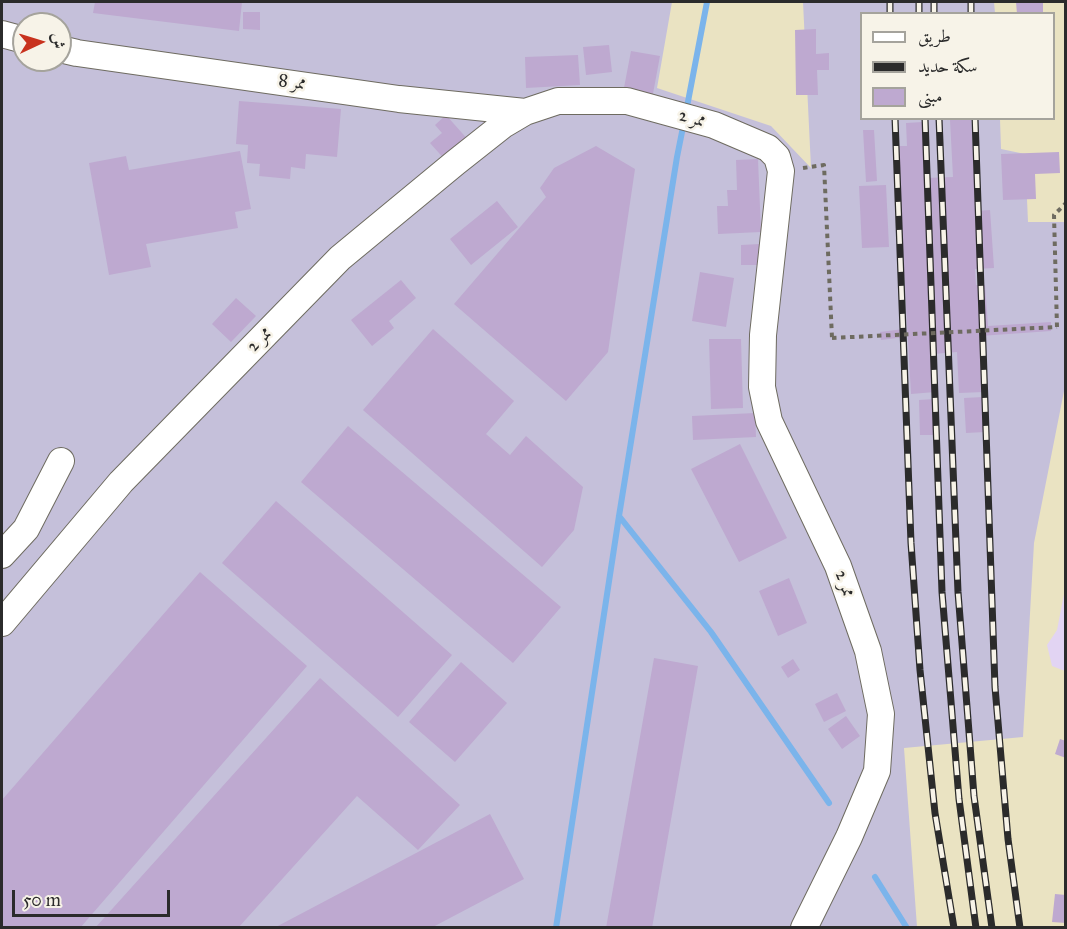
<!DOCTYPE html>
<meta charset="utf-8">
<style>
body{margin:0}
#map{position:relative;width:1067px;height:929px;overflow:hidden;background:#eae3c2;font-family:"IM FELL Great Primer",Amiri,serif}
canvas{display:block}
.frame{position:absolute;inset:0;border:3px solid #2b2b2b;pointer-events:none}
.legend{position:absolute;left:860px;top:12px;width:195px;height:108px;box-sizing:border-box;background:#f7f3e8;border:2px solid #a5a39c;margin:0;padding:8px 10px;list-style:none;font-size:18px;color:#2b2b2b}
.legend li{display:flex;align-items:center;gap:12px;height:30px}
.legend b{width:30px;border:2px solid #a5a39c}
.north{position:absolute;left:12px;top:12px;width:60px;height:60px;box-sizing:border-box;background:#f7f3e8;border:2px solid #a5a39c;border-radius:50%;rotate:86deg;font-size:16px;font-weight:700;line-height:24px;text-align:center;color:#2b2b2b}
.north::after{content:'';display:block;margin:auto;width:21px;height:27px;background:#c8321e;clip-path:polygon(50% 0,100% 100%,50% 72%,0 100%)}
.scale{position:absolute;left:12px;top:890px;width:158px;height:27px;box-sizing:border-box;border:3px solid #2b2b2b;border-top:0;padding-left:8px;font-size:18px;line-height:21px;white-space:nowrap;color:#2b2b2b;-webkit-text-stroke:4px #f7f3e8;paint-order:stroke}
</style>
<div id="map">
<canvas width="1067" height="929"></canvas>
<div class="frame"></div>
<ul class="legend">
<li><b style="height:8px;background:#fff"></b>طريق</li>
<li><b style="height:8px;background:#2b2b2b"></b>سكة حديد</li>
<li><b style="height:16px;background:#bea9d0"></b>مبنى</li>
</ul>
<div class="north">ش</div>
<div class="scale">50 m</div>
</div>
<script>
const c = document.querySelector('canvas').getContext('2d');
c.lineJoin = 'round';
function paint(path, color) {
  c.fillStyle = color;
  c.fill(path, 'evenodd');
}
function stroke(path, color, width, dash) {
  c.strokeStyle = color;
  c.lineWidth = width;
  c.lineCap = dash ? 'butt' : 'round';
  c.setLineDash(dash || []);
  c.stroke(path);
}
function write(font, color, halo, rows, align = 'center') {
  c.font = font + ' "IM FELL Great Primer",Amiri,serif';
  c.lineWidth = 5;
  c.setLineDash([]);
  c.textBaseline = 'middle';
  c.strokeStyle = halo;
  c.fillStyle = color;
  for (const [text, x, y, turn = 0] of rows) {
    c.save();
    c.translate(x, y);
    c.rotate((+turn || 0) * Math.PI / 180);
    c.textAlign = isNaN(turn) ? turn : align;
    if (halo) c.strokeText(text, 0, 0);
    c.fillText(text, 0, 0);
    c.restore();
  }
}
const built = new Path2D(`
 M1065 589V671L1052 666 1047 645 1057 630Z`);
const industrial = new Path2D(`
 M2 2H672L657 88 771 126 811 168 803 2H994L995 13 862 14V118L1000 119 1001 149 1025 154 1028 222H1065V386L1034 543 1023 737 904 748 917 927 2 928ZM24 24H60V60H24Z`);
const stream = new Path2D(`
 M686 112 707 2
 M619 516 711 632 829 803
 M875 877 907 928
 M556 928 619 516 677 157 684 122`);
const building = new Path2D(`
 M95 2H242L239 31 93 13Z
 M1016 2H1043V14H1017Z
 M243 12H260V30L243 29Z
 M816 29V54L829 53V70H817L818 95H796L795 30Z
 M609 45 612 72 586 75 583 47Z
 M631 51 660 56 652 99 623 93Z
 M578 55 580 85 526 88 525 57Z
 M239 101 341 109 337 157 306 154 305 169 291 167 290 179 259 176 260 164 247 163 248 145 236 144Z
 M446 115 470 142 447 162 430 143 442 133 435 125Z
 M971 119 976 211 990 210 994 268 975 269 976 285H985L988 326 1051 322V331L980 336 984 392 959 393 957 352 933 354 935 392 911 394 897 146H907L906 123 923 122 926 178 953 177 950 120Z
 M863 130H874L877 181 866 182Z
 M596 146 635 169 608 352 566 401 454 304 546 197 540 188 554 168Z
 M240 151 251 209 235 212 238 228 146 244 151 267 109 275 89 163 126 156 129 170Z
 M1059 152 1060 173 1035 174 1036 199 1003 200 1001 154Z
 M758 159 761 232 718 234 717 206H728L727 190H737L736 160Z
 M886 185 889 247 862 248 859 186Z
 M497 201 518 227 471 265 450 239Z
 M760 244V265H741V245Z
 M700 272 734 278 726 327 692 321Z
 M401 280 416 298 389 321 394 328 372 346 351 320Z
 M236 298 256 316 231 342 212 324Z
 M433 329 514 401 486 434 510 455 526 436 583 487 574 530 542 567 363 410Z
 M904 329 905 337 881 340 880 332Z
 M709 339H741L743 408 711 409Z
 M983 397 985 432 966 433 964 398Z
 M935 399 936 435H920L919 400Z
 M755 413 756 437 693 440 692 416Z
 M348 426 561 607 513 663 301 482Z
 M740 444 787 538 739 562 691 469Z
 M276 501 452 655 398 717 222 563Z
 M200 572 307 666 80 928H2V800Z
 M789 578 807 623 778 636 759 591Z
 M654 658 698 666 652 928H606Z
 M793 659 800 670 788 678 781 667Z
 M461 662 507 703 455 762 409 722Z
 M320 678 460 805 418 850 357 796 238 928H95Z
 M837 693 846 711 824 722 815 704Z
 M846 716 860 736 842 749 828 729Z
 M1060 739 1066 741V758L1055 754Z
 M490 814 524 879 431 928H274Z
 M1055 894 1066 895V923L1052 922Z`);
const path = new Path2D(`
 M803 168 824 165 832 338
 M1057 327 1054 215 1066 203`);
const minor = new Path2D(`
 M2 34 24 40
 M60 49 77 53 399 99 525 112
 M2 555 26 529 61 461
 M2 623 121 482 340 258 455 163 503 125 525 112 558 101H627L714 125 768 148 777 157 781 171 763 335 762 387 769 421 838 566 868 651 881 714 877 771 849 837 804 928`);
const rail = new Path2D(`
 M890 2V14
 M919 2V14
 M934 2V14
 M971 2V14
 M895 118 911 543 920 670 935 813 954 928
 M925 118 942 592 959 799 976 928
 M939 118 958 592 974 796 992 928
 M975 118 995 687 1008 839 1020 928`);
const pathBridge = new Path2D(`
 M832 338 1057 327`);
const streetNames = [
 ["ممر 8",292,83,8],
 ["ممر 2",692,119,15],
 ["ممر 2",260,340,-46],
 ["ممر 2",844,584,70]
];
paint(built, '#e2d4f3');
paint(industrial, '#c5c0da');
stroke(stream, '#7bb4eb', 6);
paint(building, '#bea9d0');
stroke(minor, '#6e6b60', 28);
stroke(path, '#6e6b60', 4, [4.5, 4.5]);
stroke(minor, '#fff', 26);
stroke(rail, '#2b2b2b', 7);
stroke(rail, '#f7f3e8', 4.5, [14]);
stroke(pathBridge, '#6e6b60', 4, [4.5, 4.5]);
write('18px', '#2b2b2b', '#f7f3e8', streetNames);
</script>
